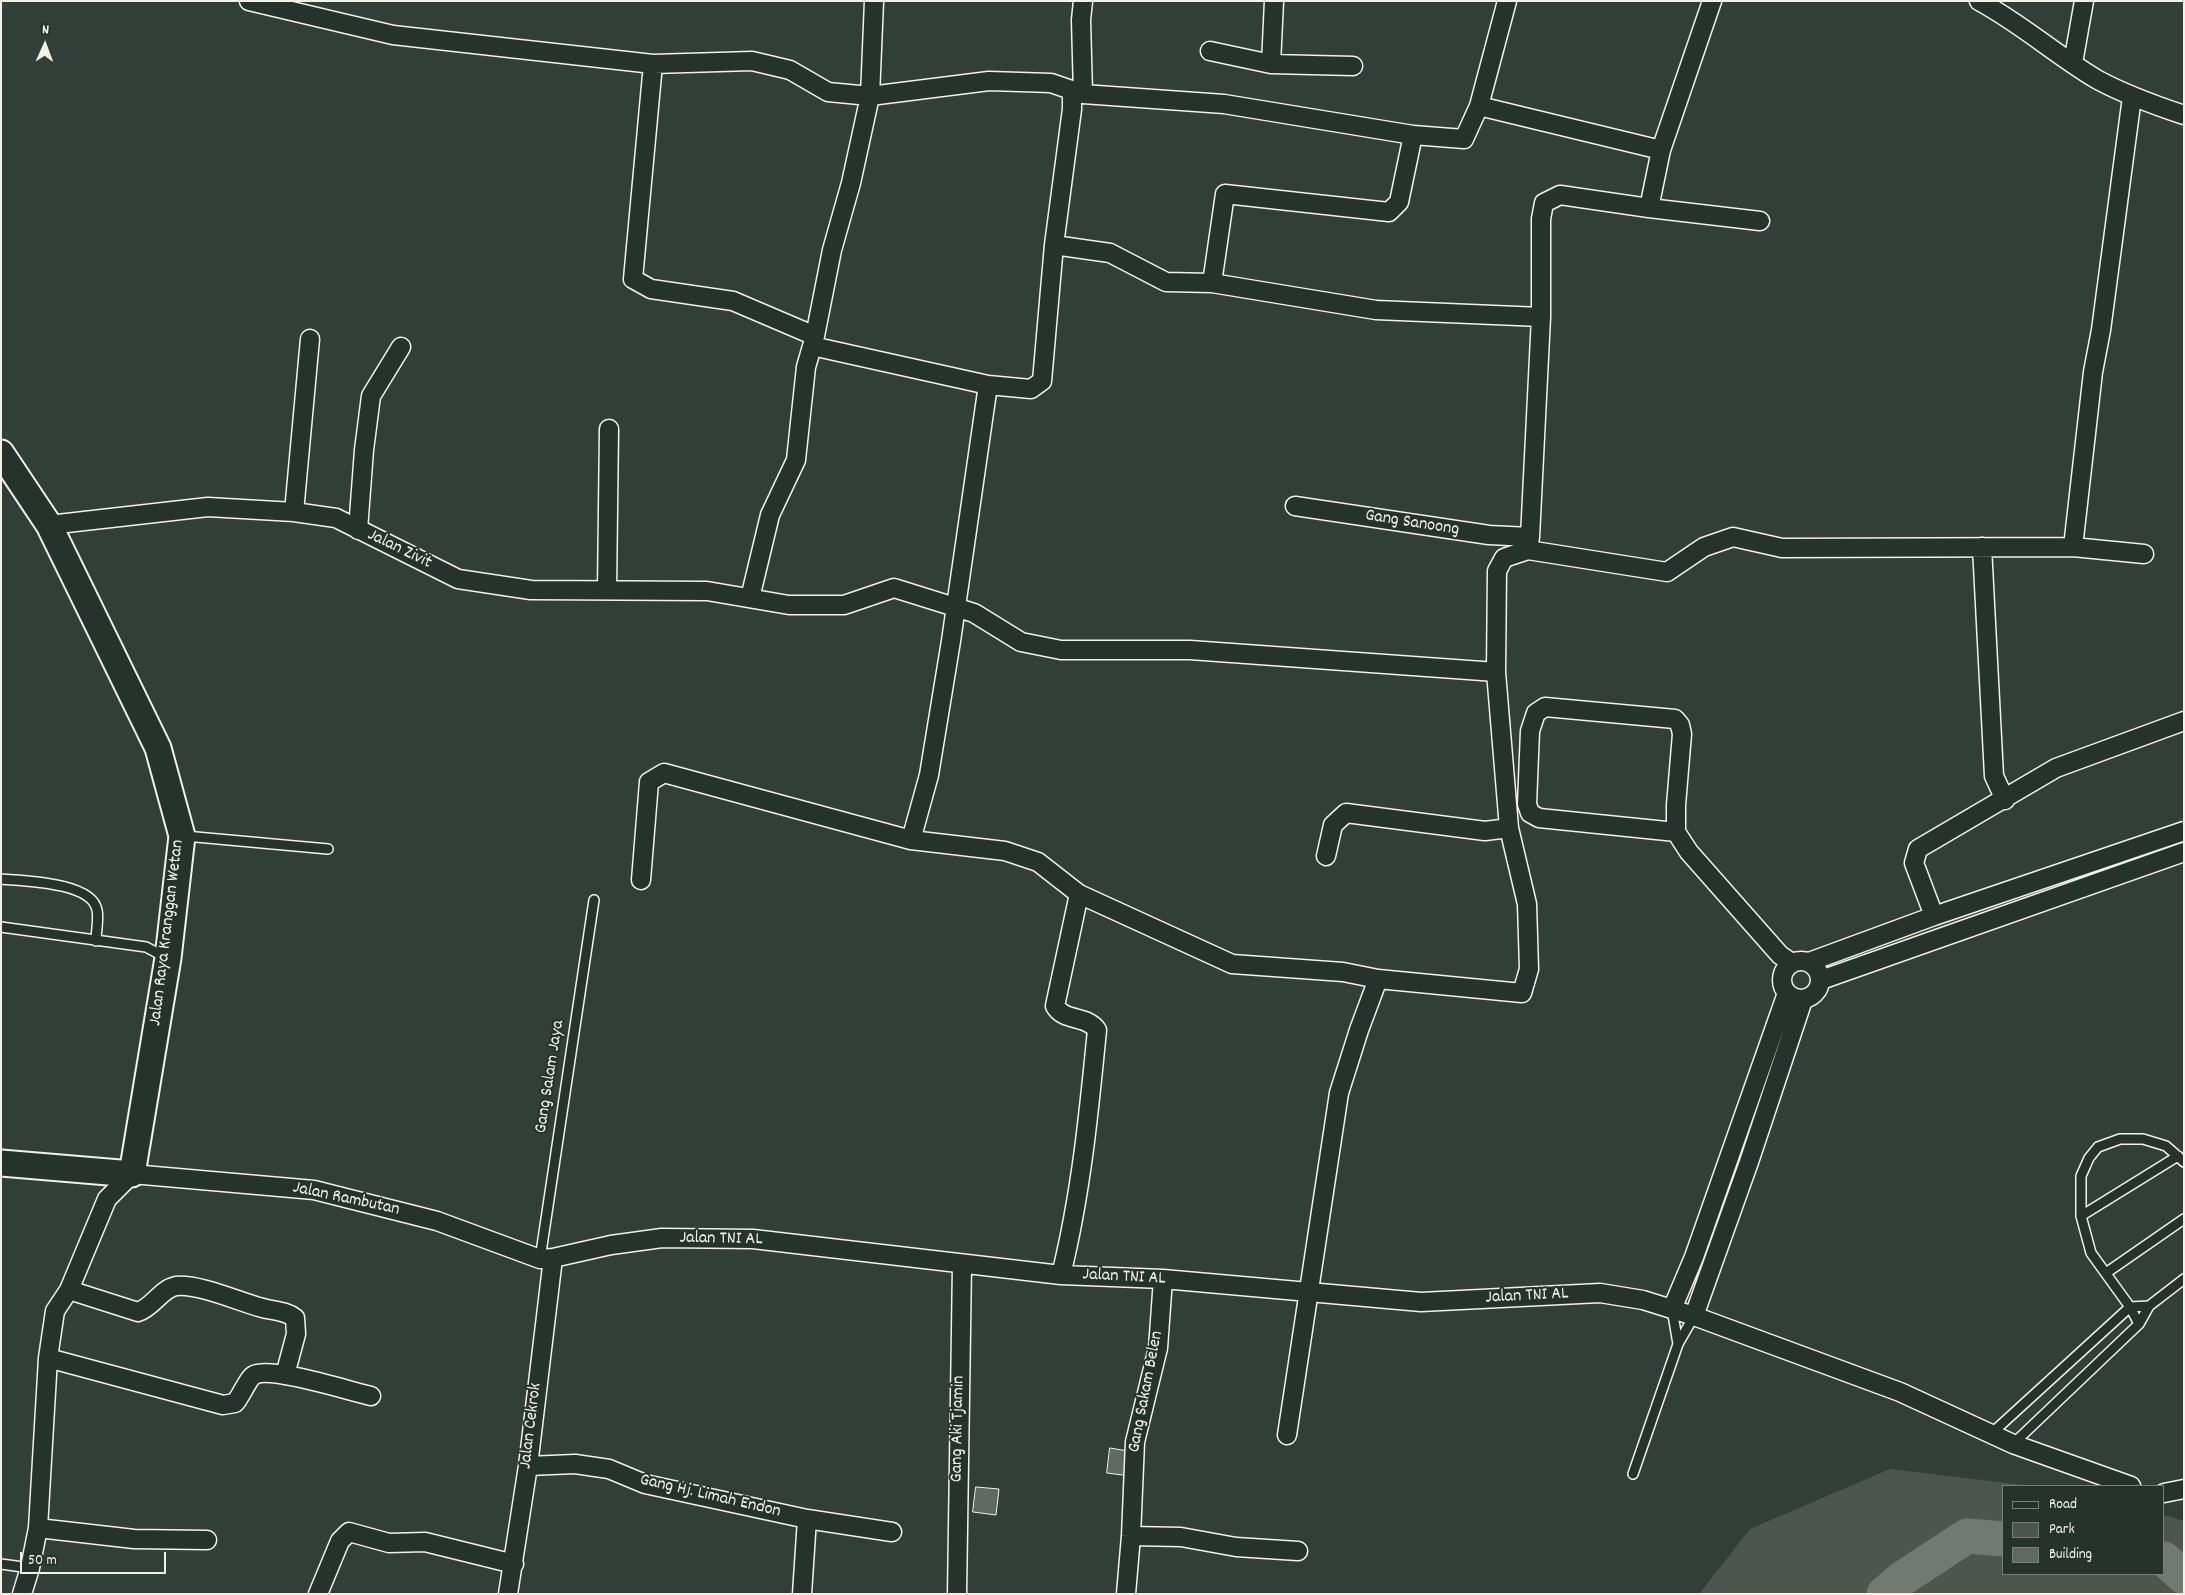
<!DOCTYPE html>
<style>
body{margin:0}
#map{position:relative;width:2185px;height:1595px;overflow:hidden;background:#323e38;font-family:Dekko,sans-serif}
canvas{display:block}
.frame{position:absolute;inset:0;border:2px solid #f4f1e8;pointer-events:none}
.legend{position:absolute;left:2002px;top:1485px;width:162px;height:90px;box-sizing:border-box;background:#26332d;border:1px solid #787f78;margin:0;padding:6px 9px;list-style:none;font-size:15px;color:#f4f1e8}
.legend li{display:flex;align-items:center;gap:10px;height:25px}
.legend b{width:25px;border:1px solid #787f78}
.north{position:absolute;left:20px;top:20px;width:50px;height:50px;-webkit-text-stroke:4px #26332d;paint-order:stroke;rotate:2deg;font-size:14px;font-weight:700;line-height:20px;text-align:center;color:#f4f1e8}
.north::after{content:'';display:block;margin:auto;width:18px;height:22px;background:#f4f1e8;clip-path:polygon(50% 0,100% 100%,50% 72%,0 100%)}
.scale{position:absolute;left:20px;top:1552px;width:146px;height:22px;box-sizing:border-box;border:2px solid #f4f1e8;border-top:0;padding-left:6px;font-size:15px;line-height:18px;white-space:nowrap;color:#f4f1e8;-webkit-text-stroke:4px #26332d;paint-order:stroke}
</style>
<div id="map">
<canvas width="2185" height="1595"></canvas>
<div class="frame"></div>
<ul class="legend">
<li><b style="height:6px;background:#26332d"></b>Road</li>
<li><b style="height:14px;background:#4c564f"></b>Park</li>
<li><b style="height:14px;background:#5f6861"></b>Building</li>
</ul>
<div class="north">N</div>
<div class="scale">50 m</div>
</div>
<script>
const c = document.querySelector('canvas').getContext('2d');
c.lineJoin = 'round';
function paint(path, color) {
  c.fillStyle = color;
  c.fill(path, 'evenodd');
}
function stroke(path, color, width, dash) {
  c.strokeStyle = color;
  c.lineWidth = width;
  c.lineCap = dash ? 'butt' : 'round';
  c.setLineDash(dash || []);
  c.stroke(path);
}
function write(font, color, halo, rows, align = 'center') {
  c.font = font + ' Dekko,sans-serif';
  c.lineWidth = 4;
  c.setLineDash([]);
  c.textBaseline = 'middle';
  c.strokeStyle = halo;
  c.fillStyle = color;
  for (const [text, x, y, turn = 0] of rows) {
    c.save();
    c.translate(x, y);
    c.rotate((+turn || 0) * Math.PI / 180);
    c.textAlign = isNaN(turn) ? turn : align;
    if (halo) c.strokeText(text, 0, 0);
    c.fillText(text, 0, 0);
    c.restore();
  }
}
const green = new Path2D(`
 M1890 1469 2032 1486H2004V1574H2164V1515L2184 1521V1594H1699L1750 1529Z`);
const river = new Path2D(`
 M2164 1559 2184 1577
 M1884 1594 1903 1578 1967 1536 2004 1539`);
const building = new Path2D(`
 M1110 1448 1134 1452 1130 1476 1107 1473Z
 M976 1487 999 1489 996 1515 973 1512Z`);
const lane = new Path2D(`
 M185 836 328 849
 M1 879C24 881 92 882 97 910 99 919 96 932 96 941
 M1 927 146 947 165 957
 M2081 1216 2178 1156
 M540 1259 594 900
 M2106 1273 2184 1219
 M2149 1306 2184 1279
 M1672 1309 1678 1344
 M2139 1324 2130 1307 2091 1253 2081 1216V1176L2089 1158 2098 1147 2120 1139H2143L2166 1146 2184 1162
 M1992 1433 2130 1307 2149 1306 2139 1324 2013 1444
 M1633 1474 1678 1344 1694 1316
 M1 1564 30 1568`);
const street = new Path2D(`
 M249 1 393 35 653 64 752 61 790 70 828 92 870 96 989 81 1051 83 1083 94 1224 104 1413 135 1464 139 1479 106 1507 1
 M1083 1 1081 20 1083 94
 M1274 1 1271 64 1353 66
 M1979 1C2022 24 2057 56 2098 80 2126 95 2154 105 2184 115
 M1210 51 1271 64
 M2073 63 2084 1
 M653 64 633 279 651 289 733 301 815 336
 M1479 106 1661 150
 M1413 135 1399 202 1389 212 1225 194 1212 283 1376 310 1541 317
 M1649 208 1760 221
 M1054 245 1110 253 1166 282 1212 283
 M812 346 988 385 1031 389 1042 381 1054 245 1072 109V91
 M1295 506 1489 535 1530 537
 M294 512 310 339
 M49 525 208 507 294 512 336 518 458 579 531 590 707 591 789 605H844L894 588 974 613 1021 642 1061 650H1190L1496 672
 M358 530 364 450 371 396 401 347
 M1982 547 1994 776 2005 800
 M2073 547 2093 372 2101 330 2132 97
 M1528 550 1530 537 1541 317V219L1544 203 1560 195 1649 208 1661 150 1712 1
 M607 590 609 429
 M750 598 770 515 796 460 806 367 815 336 832 250 851 183 870 96 874 1
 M1676 832 1539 818 1530 813 1527 804 1530 731 1536 713 1545 707 1675 719 1680 725 1682 734 1676 805V832L1689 852 1780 955 1792 963
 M911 840 929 775 951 641 988 385
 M1326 856 1333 825 1346 813 1485 831 1509 828
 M641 880 649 782 664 773 911 840 1005 851 1038 862 1079 894 1232 964 1343 972 1378 979 1522 993 1529 969 1527 904 1509 828 1496 672 1497 571 1504 558 1528 550 1667 572 1704 547 1733 537 1782 548 2073 547 2144 554
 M1934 916 1914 863 1918 849 2056 768 2184 721
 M1782 980a19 19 0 1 1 38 0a19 19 0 1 1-38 0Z
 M1809 962 1934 916 2184 831
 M1821 980 2184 852
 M1061 1275C1081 1194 1089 1112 1097 1030 1087 1015 1064 1022 1055 1006L1079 894
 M69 1290 138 1312C153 1307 161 1289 176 1286 196 1283 238 1301 259 1307 271 1311 285 1310 295 1318L296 1334 285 1375
 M1672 1309 1694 1257 1787 993
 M1694 1316 1749 1162 1803 1000
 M48 1358 223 1405 235 1403C241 1396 249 1377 254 1375 271 1366 349 1391 371 1396
 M1287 1435 1339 1093 1359 1030 1378 979
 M528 1466 575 1464 609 1469 645 1484 807 1519 892 1532
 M2164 1493 2184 1489
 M38 1528 134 1539 207 1540
 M1131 1536 1181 1537 1236 1547 1298 1551
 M22 1594 30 1568 38 1528 48 1358 55 1311 69 1290 107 1199 132 1174 314 1190 437 1221 540 1259 553 1258 611 1245 662 1238 753 1239 1061 1275 1163 1279 1421 1302 1600 1293 1643 1300 1694 1316 1900 1392 2013 1444 2131 1486
 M318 1594 340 1541 349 1532 389 1543 425 1542 514 1564
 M508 1594 528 1466 553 1258
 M802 1594 807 1519
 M957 1594 962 1264
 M1126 1594 1131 1536 1135 1442 1158 1348 1163 1279`);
const secondary = new Path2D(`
 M1 453 49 525 158 748 182 836 168 958 132 1174 1 1163`);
const streetNames = [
 ["Gang Sanoong",1412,524,9],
 ["Jalan Zivit",399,550,26],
 ["Jalan Raya Kranggan Wetan",168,933,-83],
 ["Gang Salam Jaya",551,1077,-81],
 ["Jalan Rambutan",346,1200,12],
 ["Jalan TNI AL",721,1240,1],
 ["Jalan TNI AL",1124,1278,3],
 ["Jalan TNI AL",1527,1297,-3],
 ["Gang Sakam Belen",1147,1392,-79],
 ["Jalan Cekrok",532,1426,-83],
 ["Gang Aki Tjamin",959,1429,-89],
 ["Gang Hj. Limah Endon",710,1497,13]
];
paint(green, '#4c564f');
stroke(river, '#727972', 35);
paint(building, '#5f6861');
stroke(building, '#f4f1e8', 1);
stroke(lane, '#f4f1e8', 12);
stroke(street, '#f4f1e8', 21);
stroke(secondary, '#f4f1e8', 29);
stroke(lane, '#26332d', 9);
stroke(street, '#26332d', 18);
stroke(secondary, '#26332d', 25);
write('18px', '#f4f1e8', '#26332d', streetNames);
</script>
